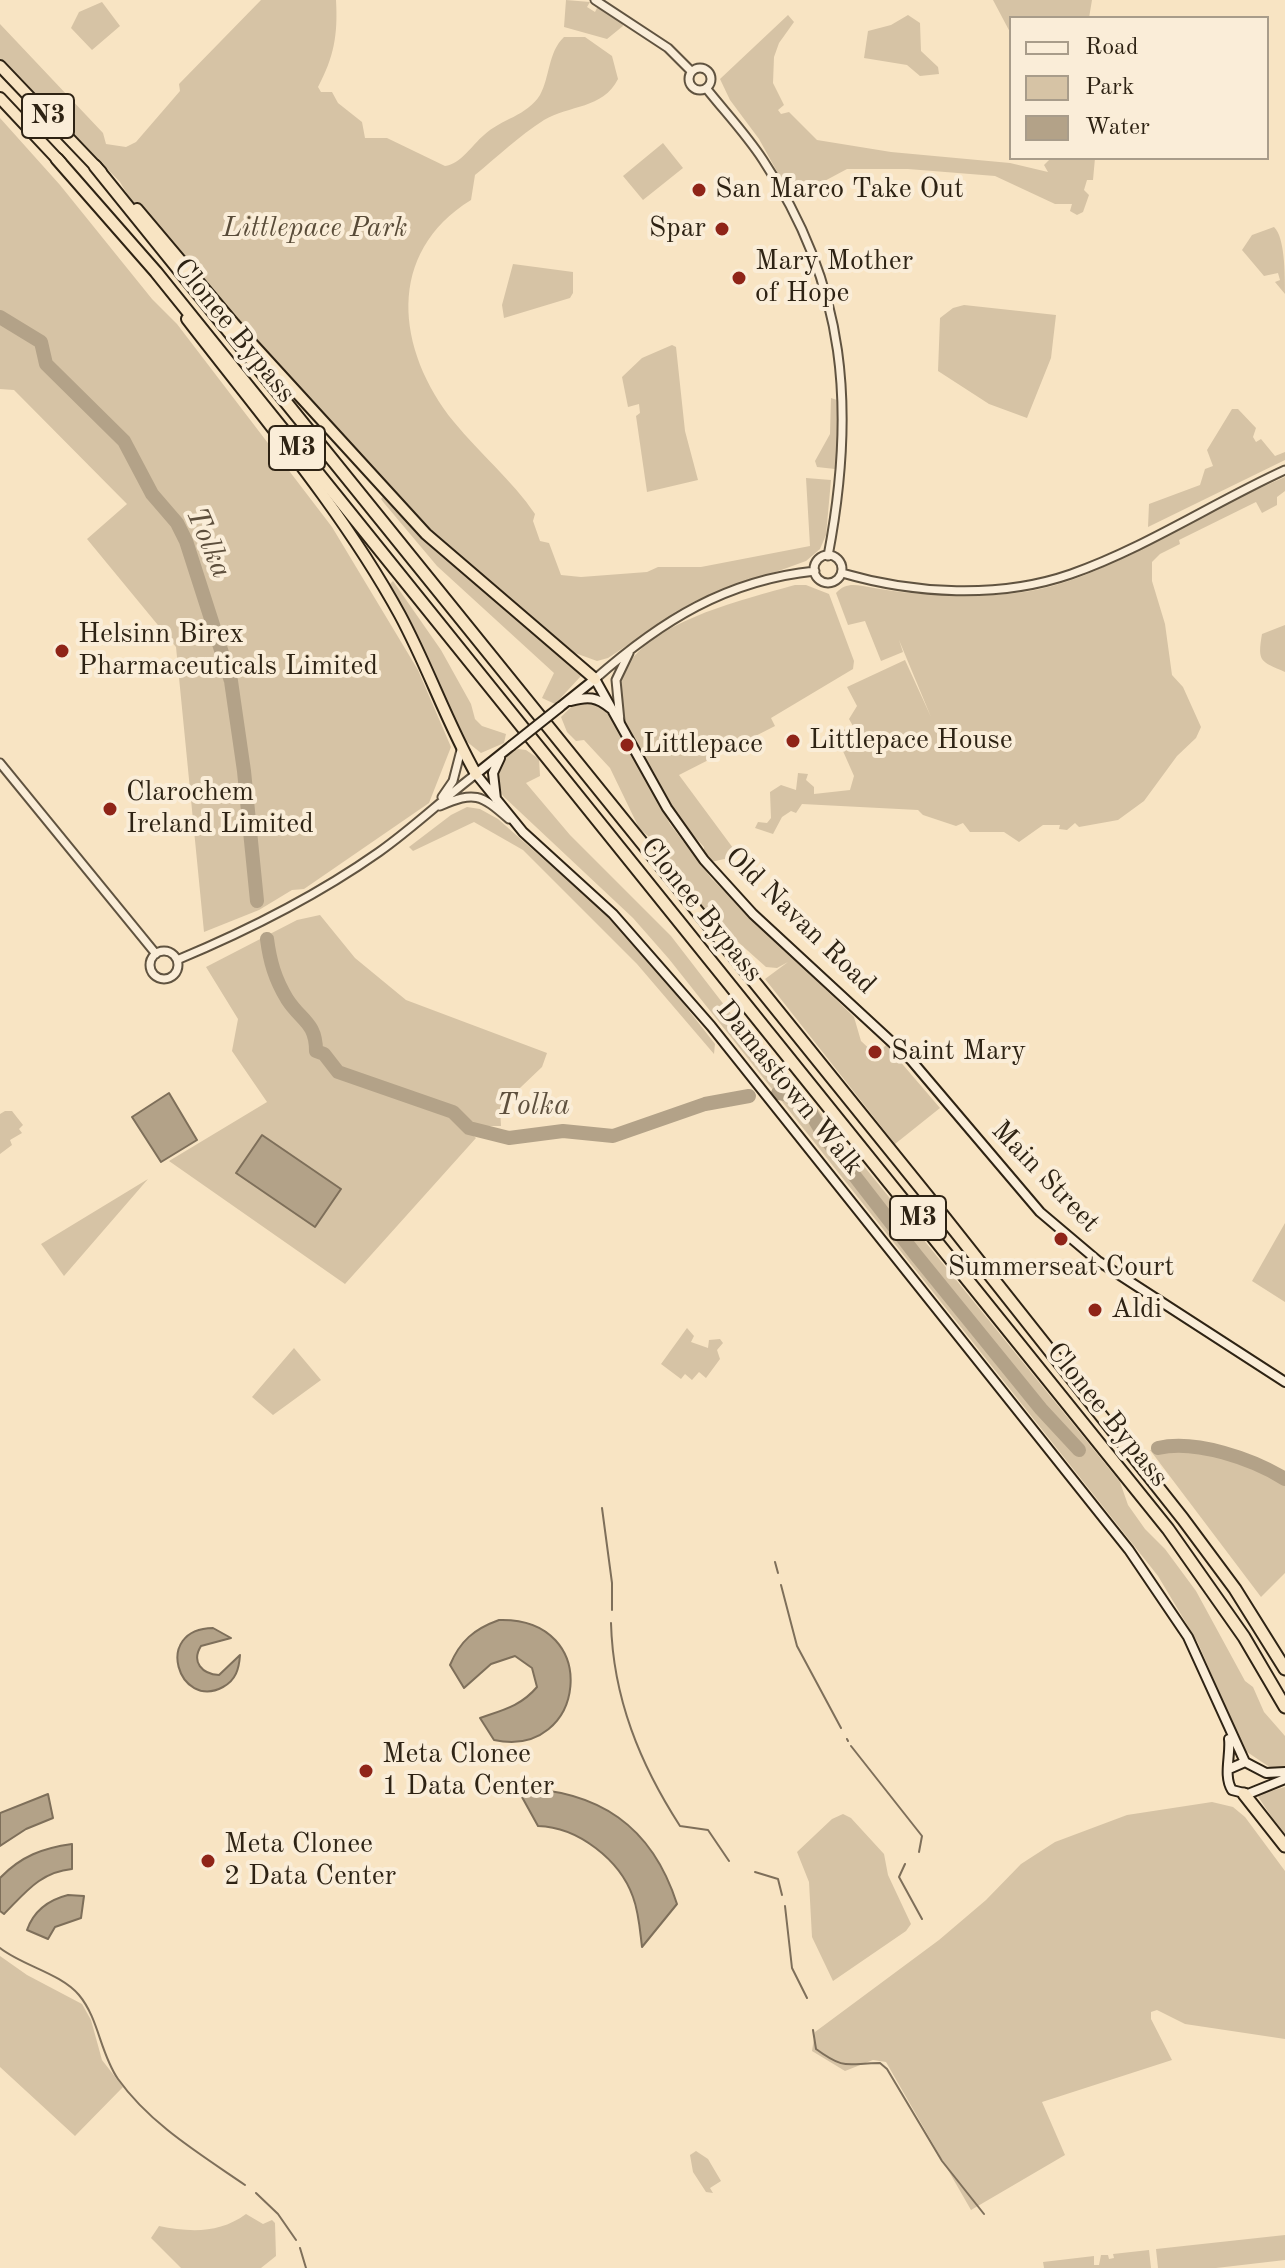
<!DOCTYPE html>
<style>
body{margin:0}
#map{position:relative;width:1285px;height:2268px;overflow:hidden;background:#f8e4c3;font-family:"Old Standard TT",serif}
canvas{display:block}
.legend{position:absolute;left:1009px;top:16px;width:260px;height:144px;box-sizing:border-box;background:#faedd8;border:2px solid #a89c8a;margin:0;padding:10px 14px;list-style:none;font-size:24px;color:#2e2314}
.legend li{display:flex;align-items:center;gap:16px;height:40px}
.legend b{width:40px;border:2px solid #a89c8a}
</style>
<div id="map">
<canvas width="1285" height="2268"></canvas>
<ul class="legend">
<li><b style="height:10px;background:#faedd8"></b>Road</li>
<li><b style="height:22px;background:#d6c3a5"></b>Park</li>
<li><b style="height:22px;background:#b3a288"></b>Water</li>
</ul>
</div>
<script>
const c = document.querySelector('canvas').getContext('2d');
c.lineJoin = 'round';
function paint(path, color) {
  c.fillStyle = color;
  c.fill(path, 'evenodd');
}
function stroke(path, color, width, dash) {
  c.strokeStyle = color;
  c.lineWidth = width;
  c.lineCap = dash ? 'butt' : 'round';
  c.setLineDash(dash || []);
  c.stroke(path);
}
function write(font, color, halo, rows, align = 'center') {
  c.font = font + ' "Old Standard TT",serif';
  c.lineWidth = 8;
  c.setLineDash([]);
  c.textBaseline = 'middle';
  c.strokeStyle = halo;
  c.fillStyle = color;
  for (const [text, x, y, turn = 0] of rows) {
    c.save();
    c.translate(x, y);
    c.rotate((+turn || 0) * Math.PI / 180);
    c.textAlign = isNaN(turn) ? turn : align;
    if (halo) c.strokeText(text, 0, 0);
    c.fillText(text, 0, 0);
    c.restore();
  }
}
const green = new Path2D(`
 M261 0H336C338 35 334 57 318 87L321 92H332L338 103 362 122 365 138H387L445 166C461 164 472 145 484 135 501 119 527 116 540 95 550 77 548 52 564 37H585L612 56 618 79C603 109 569 105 544 120 519 136 497 157 475 175L471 200C385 253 396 350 454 422 480 454 512 480 535 514L533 521 540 541 549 543 561 575 581 577 647 572 658 567H701L810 546 806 478 831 480 826 535 820 549 806 561 693 602 608 658 597 661 575 653 427 528 187 266C182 253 176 251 167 243 154 231 128 197 120 182L0 59V24L103 133 106 144 126 147 136 142 180 91 179 84Z
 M566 0 590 2 587 7 595 12 598 6 622 22 623 26 607 39 564 27Z
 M993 0H1092L1089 18H1011V34Z
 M102 2 120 26 92 50 71 28 79 12Z
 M788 15 794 22 779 43 774 57 773 83 784 105 778 110 781 114 789 112 817 140 891 152 1010 163 1048 172 1044 165 1051 158H1095L1093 180H1087L1084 190 1089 195 1083 212 1077 215 1070 211 1072 204H1055L995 176 908 169H847L804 192 791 186 786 188 759 139 730 100 720 79Z
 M908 15 920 23 921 51 938 67 939 74 920 76 907 65 864 58 868 31 891 25Z
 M0 118 60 185 152 299 177 324 332 527 418 670 451 747 429 803 304 889 292 890 259 910 204 932 176 647 87 539 127 504 14 390 0 389V323L34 339 38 356 49 373 119 444 148 495 172 520 184 542 227 691 238 689 187 536 156 496 132 445 53 368 39 337 0 314Z
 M663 143 683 168 643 200 623 176Z
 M1274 227C1285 237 1285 275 1285 294L1275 282 1280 280 1278 273 1264 276 1242 250 1252 235Z
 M513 264 573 272V293L570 298 504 318 502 305Z
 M964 305 1056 315 1051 358 1027 418 989 404 938 371 940 318 953 308Z
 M672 345 676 347 685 431 698 480 647 492 636 416 640 413 639 404 628 407 622 377 642 358Z
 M831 398 840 401 839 465 835 469 817 467 815 461 830 434Z
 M1232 409H1238L1256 428 1253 437 1256 442 1261 439 1275 456 1285 452V460L1148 527 1149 504 1200 485 1205 469 1213 466 1207 450Z
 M1285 477V491L1277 497V505L1262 513 1256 502 1179 540 1180 544 1160 554 1152 562V581L1165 624 1172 675 1183 687 1201 727 1196 738 1177 756 1144 801 1118 820 1079 827 1075 823 1067 830 1059 829 1060 825H1043L1019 842 1004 832H970L963 823 956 826 923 815 918 810 802 804 796 813 791 811 782 817 773 834 755 828 758 822 767 823 771 818 770 792 781 785 796 790 798 773 808 774 806 780 814 787V794L850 790 854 776 835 733 853 726 849 719 857 706 847 687 905 660 931 717 899 640 903 652 881 661 865 621 848 625 836 593C844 584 852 584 863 586 915 596 963 598 1016 593 1079 586 1131 553 1185 524 1217 506 1251 492 1285 477Z
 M385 494 578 667 581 676 555 704 542 698 554 673 437 566 384 503 381 499Z
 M393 581 441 650 471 704 475 719 482 726 506 734 504 743 481 753 461 737 416 639 389 593V585Z
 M795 585H806L829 594 854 661 853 669 771 718 775 726 679 775 733 848 729 858 711 862 704 854V847C678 820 661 789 643 756 632 735 618 714 620 688 626 625 747 599 795 585Z
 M1285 625V672C1261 661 1257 663 1262 634Z
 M595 702 608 712 670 824 712 879 854 1017 861 1041 876 1055 886 1045 940 1108 895 1144 765 979 788 962 777 968 766 967 700 908 672 869 667 853 639 828 610 768 584 740 576 741 567 732 561 717 571 707Z
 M518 749 526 750 539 759 540 776 526 783 570 835 671 936 755 1045 790 1075 1120 1482 1128 1505 1145 1529 1165 1549 1196 1591 1245 1681 1253 1687 1264 1712 1285 1736V1770L1271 1768 1244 1750 1198 1643 1158 1576 669 959 633 918 503 796C493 777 499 759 518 749Z
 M467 807 480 809 498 819 608 916 654 966 715 1044 714 1054 637 964 523 850 474 822 413 851 409 847 451 815Z
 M320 915 355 958 406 1000 547 1053 542 1067 500 1107 501 1126H478L467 1119 461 1123 476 1138 345 1284 169 1161 267 1102 232 1051 238 1019 206 967 297 920Z
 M5 1111H12L23 1125 19 1129 22 1133 10 1140 12 1145 0 1154V1114Z
 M148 1179 64 1276 41 1244Z
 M1285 1223V1302L1252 1281Z
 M687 1328 694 1336 691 1342 708 1348 709 1340 720 1339 723 1343 717 1350 720 1359 706 1378 699 1372 692 1380 685 1374 681 1379 661 1364Z
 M294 1348 321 1380 273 1415 252 1397Z
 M1190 1446 1264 1468 1285 1480V1573L1261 1597 1150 1450Z
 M1285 1787V1837L1257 1795Z
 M1212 1802 1233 1807 1245 1817 1285 1871V2039L1185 2024 1157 2010 1151 2012V2019L1172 2060 1042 2102 1065 2155 971 2210 886 2062 873 2060 845 2071 812 2051 815 2032 939 1940 986 1900 1021 1864 1055 1842 1127 1815Z
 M843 1814 851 1818 884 1854 888 1875 911 1924 906 1931 833 1981 812 1937 809 1882 797 1852 832 1819Z
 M0 1956 27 1975 82 2004 91 2020 102 2060 123 2087 75 2136 0 2067Z
 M696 2151 708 2159 721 2181 710 2188 713 2193 706 2192 693 2172 690 2155Z
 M246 2214 263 2224 272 2220 275 2223 276 2256 261 2268H181L151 2238 159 2226C189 2232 219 2234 246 2214Z
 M1285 2235V2260L1216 2268H1158L1156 2249Z
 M1149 2250 1151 2268H1044L1043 2262 1094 2256V2265H1099L1101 2255H1108L1109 2259 1114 2258 1113 2254Z`);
const water = new Path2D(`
 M169 1093 197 1140 161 1162 132 1117Z
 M262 1135 341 1189 315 1227 236 1173Z
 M499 1620C604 1617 586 1760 494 1740L480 1718C503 1710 521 1706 537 1687L532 1668 515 1656 491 1664 464 1688 450 1665C460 1641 474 1629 499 1620Z
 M213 1628 231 1638 201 1646C191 1662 202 1674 219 1675L240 1655C239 1669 236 1680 223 1687 179 1711 152 1629 213 1628Z
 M517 1788C599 1790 652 1826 677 1904L642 1947C640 1931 639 1913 633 1897 620 1860 578 1827 538 1826Z
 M48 1794 53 1818 26 1829 0 1846V1813Z
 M72 1844V1869C40 1872 25 1893 4 1914L0 1911V1878C21 1856 43 1848 72 1844Z
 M68 1895 84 1896 81 1918 55 1927 48 1939 27 1930C34 1910 48 1900 68 1895Z`);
const stream = new Path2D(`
 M602 1508 612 1583V1610
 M775 1562 778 1573
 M781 1585 797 1646 841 1728
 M611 1623C613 1698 640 1764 680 1826L708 1830 729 1861
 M847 1739 848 1741
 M851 1746 922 1836 919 1852
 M905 1864 899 1877 922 1919
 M755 1872 778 1879 782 1895
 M785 1906 792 1968 807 1998
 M0 1948C23 1966 60 1973 79 1995 99 2019 100 2053 118 2079 150 2124 200 2154 245 2185
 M813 2030 816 2049C846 2071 847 2063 880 2063L887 2069 942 2161 984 2214
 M256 2193 278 2214 296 2240
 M300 2248 306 2268`);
const river = new Path2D(`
 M0 317 41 342 46 364 124 441 152 494 177 523 186 541 231 681 244 771 257 901
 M267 939C270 962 275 979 287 999 301 1021 316 1022 316 1051L324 1054 338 1072 453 1112 469 1128 509 1138 563 1131 613 1136 705 1104 749 1096
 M778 1093 788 1095 812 1115 826 1139 916 1255 1041 1409 1079 1450
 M1158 1448C1195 1439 1253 1459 1285 1479`);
const tertiary = new Path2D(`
 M595 0 668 48 691 71
 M689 79a11 11 0 1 1 22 0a11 11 0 1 1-22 0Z
 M706 88C725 112 746 134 763 160 847 286 856 410 828 556
 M814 569a14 14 0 1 1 28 0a14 14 0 1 1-28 0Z
 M842 573C914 594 999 599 1071 574 1145 548 1213 503 1285 470
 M595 679C661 621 726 580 815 571
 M620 721 616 680 629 653
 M0 763 156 954
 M442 797 453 781 461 750
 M440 806C475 791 480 794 509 819
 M150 965a14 14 0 1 1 28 0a14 14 0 1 1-28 0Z
 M177 960C249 930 315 897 379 852 413 828 443 799 476 774`);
const secondary = new Path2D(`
 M571 701C588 696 597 697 610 708
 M560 707 595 679 667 808 704 860 753 914 911 1060 1040 1212 1098 1261 1285 1382
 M511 746 476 774 523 832 613 914 711 1026 1129 1550 1188 1637 1245 1762
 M496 799 493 773 500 758
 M1229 1739C1231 1755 1223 1776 1232 1790L1248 1794 1285 1779
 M1229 1769 1245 1762 1266 1773 1285 1772`);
const trunk = new Path2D(`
 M0 66 101 172
 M0 98 61 163
 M137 209 234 324 426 534 595 679
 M187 319C260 414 342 509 400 615 428 667 447 723 476 774`);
const motorway = new Path2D(`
 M57 159 156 272 1168 1529 1244 1637 1285 1707
 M95 166 929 1198 1183 1519 1235 1589 1285 1669
 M1244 1794 1285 1846`);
const secondaryBridge = new Path2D(`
 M511 746 560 707`);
const markers = [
 [699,190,8,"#8f2418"],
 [722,229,8,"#8f2418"],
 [739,278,8,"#8f2418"],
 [62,651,8,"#8f2418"],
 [793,741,8,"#8f2418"],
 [627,745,8,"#8f2418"],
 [110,809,8,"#8f2418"],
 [875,1052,8,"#8f2418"],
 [1061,1239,8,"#8f2418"],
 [1095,1310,8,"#8f2418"],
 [366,1771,8,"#8f2418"],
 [208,1861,8,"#8f2418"]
];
const shields = [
 [48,116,52],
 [297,448,56],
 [918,1218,56]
];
const shieldNames = [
 ["N3",48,116],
 ["M3",297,448],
 ["M3",918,1218]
];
const poiNames = [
 ["San Marco Take Out",715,190],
 ["Spar",706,229,"right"],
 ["Mary Mother",755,262],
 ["of Hope",755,294],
 ["Helsinn Birex",78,635],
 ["Pharmaceuticals Limited",78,667],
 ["Littlepace House",809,741],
 ["Littlepace",643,745],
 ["Clarochem",126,793],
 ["Ireland Limited",126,825],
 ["Saint Mary",891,1052],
 ["Summerseat Court",1061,1268,"center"],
 ["Aldi",1111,1310],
 ["Meta Clonee",382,1755],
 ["1 Data Center",382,1787],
 ["Meta Clonee",224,1845],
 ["2 Data Center",224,1877]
];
const parkNames = [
 ["Littlepace Park",315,229]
];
const streetNames = [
 ["Clonee Bypass",234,331,51],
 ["Clonee Bypass",701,910,51],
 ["Old Navan Road",800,921,44],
 ["Damastown Walk",789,1088,51],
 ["Main Street",1045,1177,46],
 ["Clonee Bypass",1107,1415,51]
];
const waterNames = [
 ["Tolka",208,543,67],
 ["Tolka",533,1106]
];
paint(green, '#d6c3a5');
paint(water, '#b3a288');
stroke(water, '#7e6f5a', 2);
stroke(stream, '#7e6f5a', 2);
stroke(river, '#b3a288', 14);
stroke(tertiary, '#605340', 11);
stroke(secondary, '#2e2314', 12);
stroke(trunk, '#2e2314', 14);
stroke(motorway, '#2e2314', 15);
stroke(tertiary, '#faedd8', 7);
stroke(secondary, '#faedd8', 8);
stroke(trunk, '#f8e4c3', 10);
stroke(motorway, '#f8e4c3', 11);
stroke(secondaryBridge, '#2e2314', 12, []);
stroke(secondaryBridge, '#faedd8', 8);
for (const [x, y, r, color] of markers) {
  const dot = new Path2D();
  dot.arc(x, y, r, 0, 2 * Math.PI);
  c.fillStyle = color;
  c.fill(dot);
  stroke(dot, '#faedd8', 3);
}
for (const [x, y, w] of shields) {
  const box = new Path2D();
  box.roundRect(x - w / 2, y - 22, w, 44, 6);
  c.fillStyle = '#faedd8';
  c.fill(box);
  stroke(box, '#2e2314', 2);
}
write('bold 26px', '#2e2314', null, shieldNames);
write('28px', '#2e2314', '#faedd8', poiNames, 'left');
write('italic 28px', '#584b38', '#faedd8', parkNames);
write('28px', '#2e2314', '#faedd8', streetNames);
write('italic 30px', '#5d4f3d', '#faedd8', waterNames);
</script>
